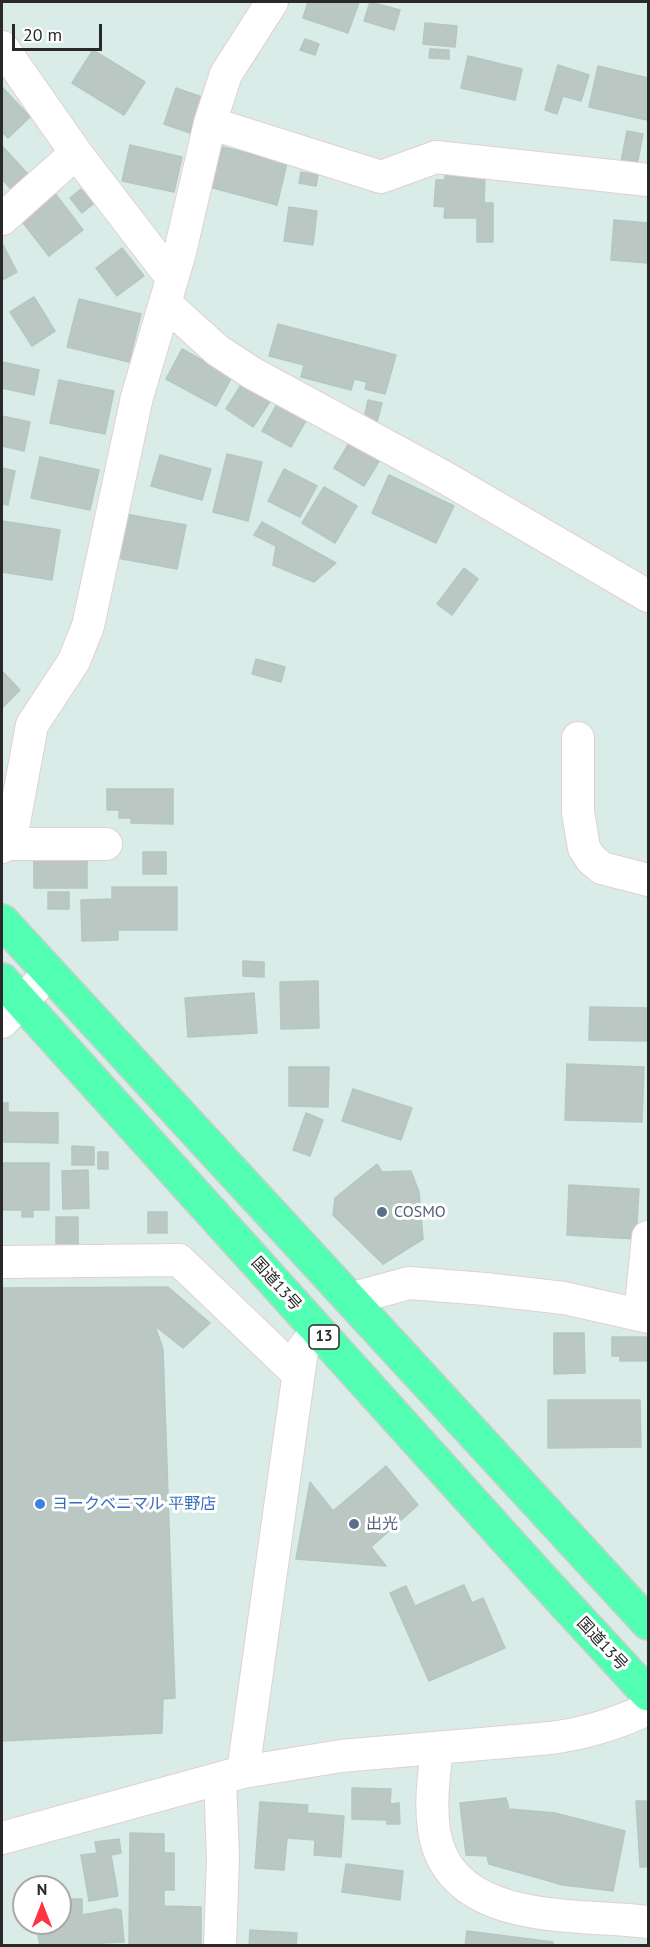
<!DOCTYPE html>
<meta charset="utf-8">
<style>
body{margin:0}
#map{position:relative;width:650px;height:1947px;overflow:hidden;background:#daece7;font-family:"PT Sans",sans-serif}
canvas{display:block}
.frame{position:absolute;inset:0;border:3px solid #292929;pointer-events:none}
.north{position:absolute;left:12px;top:1875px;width:60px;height:60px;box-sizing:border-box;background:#fff;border:2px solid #a9a9a9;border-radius:50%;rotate:0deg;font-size:16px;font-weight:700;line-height:24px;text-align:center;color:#292929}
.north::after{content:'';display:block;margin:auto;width:21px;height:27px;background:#ff3442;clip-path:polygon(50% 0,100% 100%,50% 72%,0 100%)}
.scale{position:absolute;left:12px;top:24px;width:90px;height:27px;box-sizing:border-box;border:3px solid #292929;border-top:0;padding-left:8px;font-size:18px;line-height:21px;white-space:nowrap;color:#292929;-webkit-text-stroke:4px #fff;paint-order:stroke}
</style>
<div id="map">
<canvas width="650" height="1947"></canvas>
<div class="frame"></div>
<div class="north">N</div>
<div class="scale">20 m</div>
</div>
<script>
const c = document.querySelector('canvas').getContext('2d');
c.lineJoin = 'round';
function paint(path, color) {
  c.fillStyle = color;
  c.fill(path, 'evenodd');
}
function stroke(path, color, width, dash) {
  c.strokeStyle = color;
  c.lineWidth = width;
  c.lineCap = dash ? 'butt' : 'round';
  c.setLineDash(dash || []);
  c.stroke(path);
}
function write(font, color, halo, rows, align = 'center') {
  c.font = font + ' "PT Sans","Noto Sans JP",sans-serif';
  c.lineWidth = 6;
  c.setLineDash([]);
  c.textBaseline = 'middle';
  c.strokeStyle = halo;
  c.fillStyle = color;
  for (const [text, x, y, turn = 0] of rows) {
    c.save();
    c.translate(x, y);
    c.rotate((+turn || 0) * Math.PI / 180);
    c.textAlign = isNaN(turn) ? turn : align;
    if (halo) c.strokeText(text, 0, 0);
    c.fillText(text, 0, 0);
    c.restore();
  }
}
const building = new Path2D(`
 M308 2H359L348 33 303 18Z
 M370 2 400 10 394 30 364 21Z
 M425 23 457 26 455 47 423 44Z
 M305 39 319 44 315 55 300 50Z
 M430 49 449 50V59L429 58Z
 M93 50 145 82 124 115 72 83Z
 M468 56 522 69 515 100 461 88Z
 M558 65 589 75 581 101 563 96 557 114 545 110Z
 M598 66 648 78 647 120 589 107Z
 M2 87 30 117 8 138 2 132Z
 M176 88 202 97 190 133 164 124Z
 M627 131 643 134 637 165 621 162Z
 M130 145 182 157 174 192 122 181Z
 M219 146 287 163 277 205 209 187Z
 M3 147 28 174 11 189 2 179Z
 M301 172 318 175 316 186 299 183Z
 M445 175 485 176 484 203H493V242H477V218H444L445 207 434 206 436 180H445Z
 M81 189 93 204 82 213 70 198Z
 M54 192 83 230 49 256 20 219Z
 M289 207 317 211 313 245 284 241Z
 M614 220 648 223V263L611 260Z
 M3 245 17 272 2 280V246Z
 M122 248 144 276 117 296 96 268Z
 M34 297 55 331 32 346 10 312Z
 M79 299 141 314 129 362 67 347Z
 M278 324 396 355 385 394 365 389 367 382 354 379 351 390 301 377 304 365 269 356Z
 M182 349 232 377 216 406 166 379Z
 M2 362 39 370 34 395 2 388Z
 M59 380 114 391 105 434 50 423Z
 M243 382 271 400 253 427 226 409Z
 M368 400 382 403 377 422 364 419Z
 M278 402 307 419 291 447 262 431Z
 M2 416 30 422 24 451 2 446Z
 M351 440 381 458 364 486 334 468Z
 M227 454 262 462 248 521 213 512Z
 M160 455 211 469 202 500 151 486Z
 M40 457 99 470 90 510 31 498Z
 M2 468 15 471 8 505 2 504Z
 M284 469 317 486 300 517 268 501Z
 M389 475 454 506 436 543 372 513Z
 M324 487 357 506 335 543 302 523Z
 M125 514 186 525 177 569 117 558Z
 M2 521 60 530 52 580 2 572Z
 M262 522 336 563 314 582 273 565 276 546 254 535Z
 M464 568 478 579 452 615 437 604Z
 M256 659 285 667 281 682 252 674Z
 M2 671 20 690 2 708Z
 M107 789H173V824L131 823V818H119V810H107Z
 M143 852H166V874H143Z
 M34 855H87V888H34Z
 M112 887H177V930H118V940L82 941 81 900 112 899Z
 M48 892H69V909H48Z
 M243 961 264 962V977L243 976Z
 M318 981 319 1028 281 1029 280 982Z
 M254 993 257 1033 188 1037 185 998Z
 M590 1007 648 1008V1041L589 1040Z
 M567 1064 644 1067 642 1122 565 1120Z
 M289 1067H329L328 1107 289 1106Z
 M353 1089 412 1108 401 1140 342 1121Z
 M2 1103H8V1112L58 1113V1143L4 1142V1131H2Z
 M306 1113 323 1120 310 1156 293 1150Z
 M72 1146 94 1147V1165H72Z
 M98 1152H108V1169H98Z
 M3 1163H49V1210H33V1217H22V1210H2Z
 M377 1164 382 1172 411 1171 419 1192 423 1239 383 1264 333 1215 335 1198Z
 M88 1170 89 1208 63 1209 62 1171Z
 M569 1185 639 1189 636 1239 567 1235Z
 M148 1212H167V1233H148Z
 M56 1217H78V1248H56Z
 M168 1287 210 1323 183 1348 155 1326 163 1349 175 1698 163 1699 162 1733 2 1741V1288Z
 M554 1333H584L585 1373 554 1374Z
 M612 1337H648V1361H620V1356H612Z
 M548 1400H640L641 1447 548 1448Z
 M386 1466 418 1505 371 1547 386 1566 296 1559 310 1482 333 1511Z
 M464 1585 472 1603 483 1598 505 1648 429 1681 390 1593 406 1586 415 1606Z
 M352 1788 391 1789 390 1804 399 1803 400 1824H387V1820L352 1819Z
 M506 1798 509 1809 555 1813 625 1831 613 1891 563 1885 489 1864 487 1856 466 1855 460 1803Z
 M636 1801H648V1867H640Z
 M260 1802 308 1805 307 1813 344 1816 341 1857 314 1855 315 1840 287 1838 284 1870 255 1868Z
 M130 1833 164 1834V1853H174V1890H164V1906L201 1907V1946H129Z
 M119 1839 121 1853 111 1855 118 1896 89 1901 81 1855 97 1853 95 1842Z
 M346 1864 403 1871 400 1900 342 1892Z
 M69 1899H82V1915L115 1909 121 1910 124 1942 40 1946 36 1923H60V1919L69 1918Z
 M250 1930 297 1933 296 1946H249Z
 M467 1931 553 1942V1946H465Z`);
const street = new Path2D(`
 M2 47 76 153 172 278
 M210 123 381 177 436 157 648 180
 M2 219 76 153
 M165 303 217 350 252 373 444 477 648 596
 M578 738V812L584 848 591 859 602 868 648 880
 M3 844H106
 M2 847 13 828 32 725 74 661 88 626 137 397 179 256 210 123 226 74 272 2
 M2 1022 49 973
 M2 1262 179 1260 298 1374
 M350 1299 409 1283 485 1289 564 1298 648 1317
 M640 1315 648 1237
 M437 1748C434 1775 430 1803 434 1830 449 1927 575 1913 648 1922
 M243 1772 302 1350 318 1330
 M220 1779 223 1858 220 1946
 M2 1838 243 1772 341 1756 551 1738C587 1733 615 1724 648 1709`);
const highway = new Path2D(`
 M2 921 648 1623
 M2 980 542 1579 648 1694`);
const markers = [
 [382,1212,6,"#5c6f8a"],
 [40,1504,6,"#3f7fe0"],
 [354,1524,6,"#5c6f8a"]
];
const shields = [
 [324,1337,30]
];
const shieldNames = [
 ["13",324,1337]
];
const serviceNames = [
 ["COSMO",394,1212],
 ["出光",366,1524]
];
const streetNames = [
 ["国道13号",276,1284,48],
 ["国道13号",602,1644,47]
];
const shopNames = [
 ["ヨークベニマル 平野店",52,1504]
];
paint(building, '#bac7c3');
stroke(building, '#b4c7c3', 1.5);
stroke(street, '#e3cfd1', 34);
stroke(highway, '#ccc', 36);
stroke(street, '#fff', 32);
stroke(highway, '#52ffb2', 33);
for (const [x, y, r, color] of markers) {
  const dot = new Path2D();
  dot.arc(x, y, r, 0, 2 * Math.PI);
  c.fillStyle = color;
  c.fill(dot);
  stroke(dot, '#fff', 2);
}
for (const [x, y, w] of shields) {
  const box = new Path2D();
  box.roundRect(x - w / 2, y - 12, w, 24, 4.5);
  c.fillStyle = '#fff';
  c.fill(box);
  stroke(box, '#292929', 1.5);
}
write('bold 15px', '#292929', null, shieldNames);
write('16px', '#4e5e75', '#fff', serviceNames, 'left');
write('16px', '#292929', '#fff', streetNames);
write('16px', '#366cbe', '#fff', shopNames, 'left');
</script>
